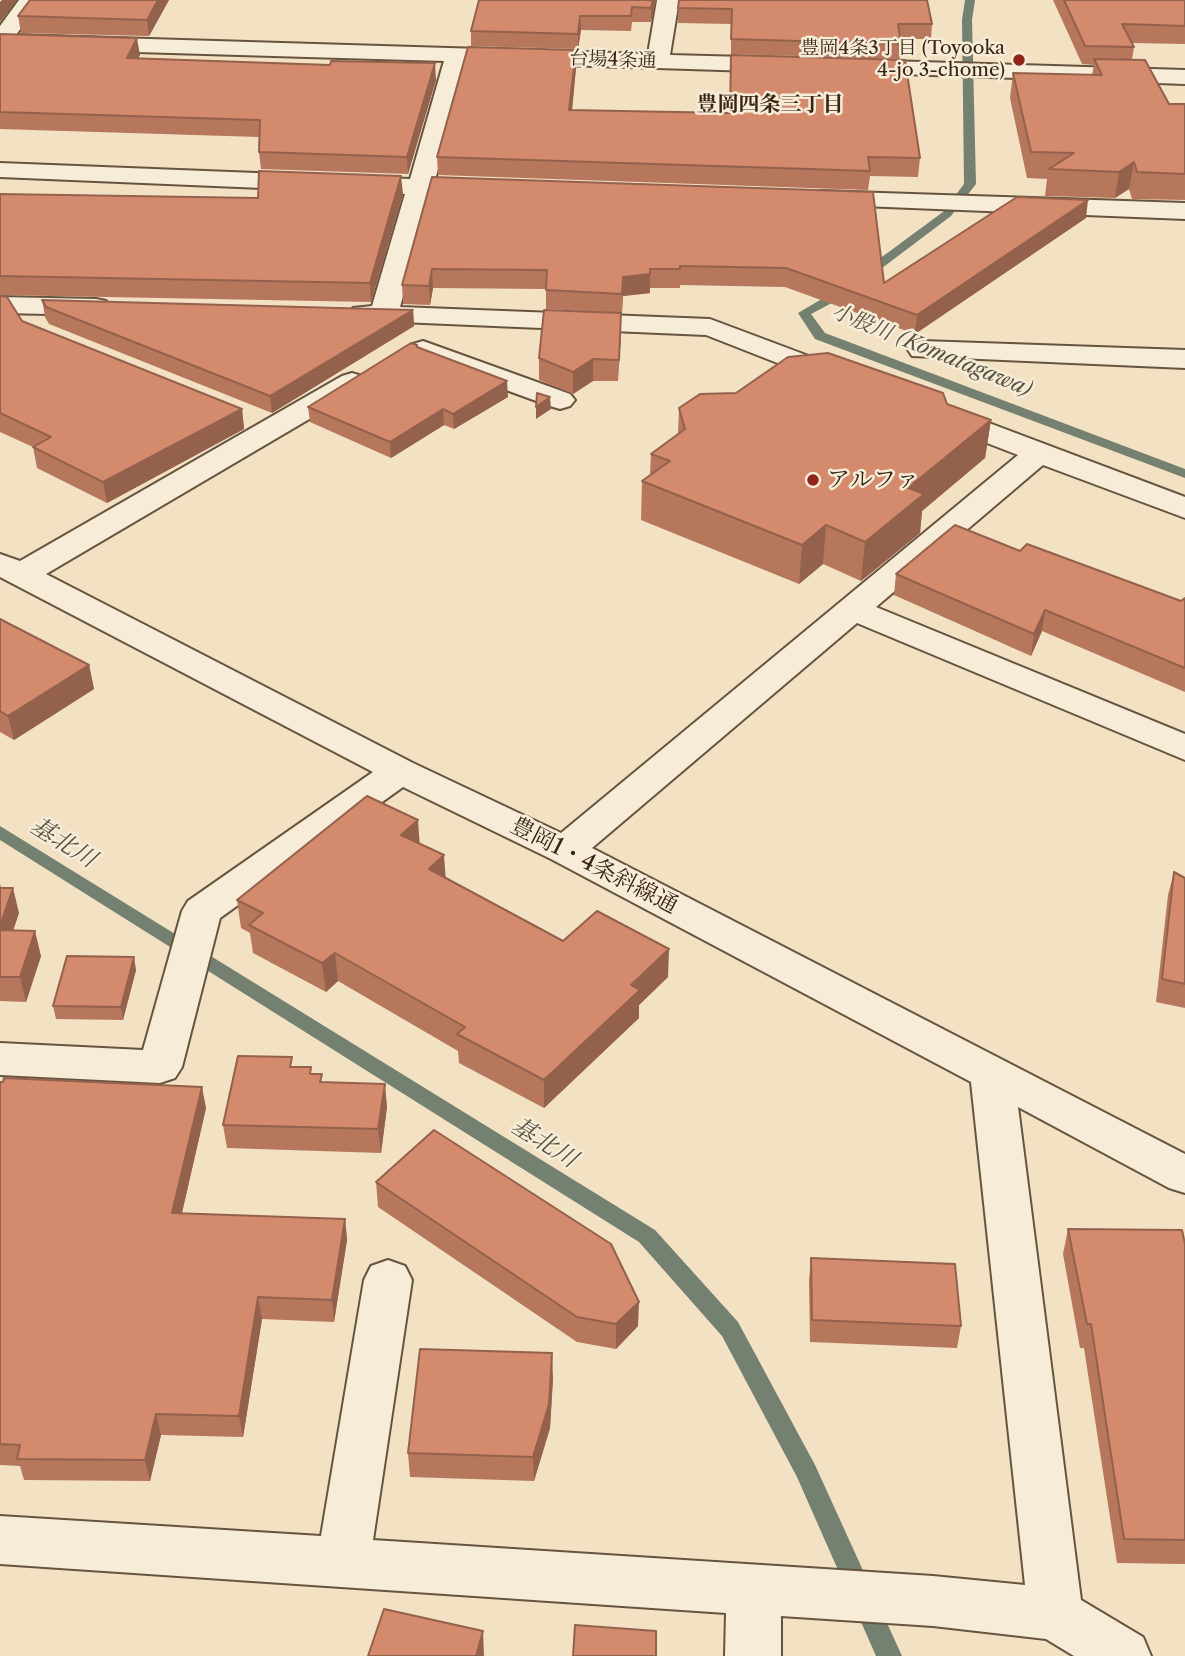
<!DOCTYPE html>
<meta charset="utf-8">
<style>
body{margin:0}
canvas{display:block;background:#f2e1c3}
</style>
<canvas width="1185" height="1656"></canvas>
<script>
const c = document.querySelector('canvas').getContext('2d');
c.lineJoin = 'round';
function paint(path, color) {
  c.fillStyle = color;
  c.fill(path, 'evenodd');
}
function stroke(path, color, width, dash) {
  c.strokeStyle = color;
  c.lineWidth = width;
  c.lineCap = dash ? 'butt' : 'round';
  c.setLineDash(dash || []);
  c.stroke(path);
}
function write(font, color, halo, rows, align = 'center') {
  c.font = font + ' "Libre Caslon Text","Noto Serif JP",serif';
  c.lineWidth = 5;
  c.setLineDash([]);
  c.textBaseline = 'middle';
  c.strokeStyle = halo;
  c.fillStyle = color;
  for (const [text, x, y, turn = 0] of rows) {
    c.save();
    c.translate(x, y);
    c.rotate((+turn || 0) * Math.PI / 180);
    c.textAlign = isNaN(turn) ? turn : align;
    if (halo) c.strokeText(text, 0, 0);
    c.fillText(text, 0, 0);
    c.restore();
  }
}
const stream = new Path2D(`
 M965 0H975L972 20 976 184 951 216 845 296 811 314 825 333 1185 469V478L815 339 798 313 837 290 943 212 964 184 962 20Z
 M0 826 655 1230 738 1322 815 1465 902 1656H876L797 1477 722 1336 639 1242 0 840Z`);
const minor = new Path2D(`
 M19 0H41L16 35 648 54 657 0H679L670 55 784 58 792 60 795 65 792 70 784 72 467 62 435 180 490 184 494 189 490 194 481 197 430 195 400 307 710 319 846 370 851 376 846 382 836 385 826 382 706 335 353 320 349 314 353 308 372 306 405 194 0 177V163L410 179 444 61 0 48V26Z
 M855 60 1185 70V84L847 72 844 67 847 62Z
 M821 191 1185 203V219L812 204 808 199 812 194Z
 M0 297 96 299 106 301 110 307 106 313 96 315 0 313Z
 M423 341 570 394 575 400 570 406 560 409 550 406 413 356 409 350 413 344Z
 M922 341 1185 350V368L912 356 908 350 912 344Z
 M352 373 362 376 367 382 362 388 46 574 413 763 561 833 1018 455 930 421 926 415 930 409 941 406 952 409 1185 497V518L1043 465 876 607 1185 734V760L857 623 592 848 1185 1154V1193L1169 1188 1018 1107 1081 1600 1143 1637 1151 1656H1074L1046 1639 933 1626 781 1616V1656H725L726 1613 0 1564V1516L321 1536 364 1280 371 1266 388 1260 405 1266 412 1280 373 1540 933 1576 1025 1585 971 1082 551 859 403 787 220 918 182 1067 175 1078 160 1083 0 1075V1043L143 1050 182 911 188 901 373 772 0 577V554L20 561 342 376Z`);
const wall = new Path2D(`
 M169 0 149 36 21 33 18 16Z
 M479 0H656L651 22H632L631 31 581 30 578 49 471 46V31Z
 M679 0 932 24 931 39H900L901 44 900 59 731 54V24L678 23Z
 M1053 0H1185V44L1132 43 1134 47 1132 60 1169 104H1185V200L1132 199 1129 189 1115 198 1045 196 1047 179 1027 178 1010 98 1013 73 1092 75 1094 65 1082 64Z
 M0 34 140 55 138 58 436 80 408 174 261 169 259 152V137L0 129Z
 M576 68 572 111 920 158 918 177 870 176 868 190 438 175 437 157Z
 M432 177 884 283 1086 218 915 334 785 287 680 285V288H650V293L623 296 622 313 546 309V289L433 288 430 305 403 304 402 285Z
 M0 194 258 198 403 194 371 302 0 295Z
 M0 296 22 321 242 409 244 429 107 503 37 468 33 447 0 432Z
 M42 300 413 310 414 326 272 413 49 324 45 317Z
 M621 334 618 381H593L573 394 539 380V358Z
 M418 348 508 397 454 429 444 425 391 458 310 422 308 407Z
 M947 404 991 420 985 458 922 511 920 533 861 581 823 564 799 584 641 520 642 481 650 475 651 454 678 434 679 408Z
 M1020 551 1181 601 1185 598V692L1042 631 1031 656 894 595 896 574Z
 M0 619 89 665 94 689 14 740 0 732Z
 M420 844 446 878 563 941 668 977 639 1005V1018L544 1108 459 1063 458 1051 338 981 326 992 253 953 250 933 241 928 237 900Z
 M1174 872 1185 878V1008L1156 1002 1168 895Z
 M0 883 1 888 19 913 13 930 41 956 26 1002 0 1001Z
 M136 970 123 1020 56 1019 53 1006Z
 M294 1067 312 1074 323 1082 387 1107 381 1153 227 1148 223 1125Z
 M0 1082 206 1108 182 1213 345 1219 347 1240 334 1322 262 1319 243 1437 161 1435 150 1481 24 1480 20 1466 0 1465Z
 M376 1182 638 1326 616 1349 577 1342 378 1207Z
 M1068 1229 1185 1244V1564L1117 1563 1084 1348H1080L1063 1254Z
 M811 1258 961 1326 957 1348 810 1342 809 1281Z
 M553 1378 550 1428 534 1481 410 1477 408 1453Z`);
const shadedWall = new Path2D(`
 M2 0H17L0 22V2Z
 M158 0H169L149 36 147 20Z
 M653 0H656L651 22V8Z
 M580 16 581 30 578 49V34Z
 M137 38 140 55 129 75 127 58Z
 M576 50V68L570 129 569 110Z
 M435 63 436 80 408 174 407 157Z
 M1134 162 1129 189 1115 198 1119 172Z
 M401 176 403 194 371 302 370 283Z
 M1088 200 1086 218 915 334 917 315Z
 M432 269 433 288 430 305 429 286Z
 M650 269V293L623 296 622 313 623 277Z
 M413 310 414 326 272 413 270 396Z
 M621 313V334L618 381 619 360Z
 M593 359V381L573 394V372Z
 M507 381 508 397 454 429 453 414Z
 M550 397 551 409 536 419V407Z
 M242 409 244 429 107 503 103 482Z
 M443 409 444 425 391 458 390 442Z
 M991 420 985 458 922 511 920 533 861 581 865 542 908 488Z
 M826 525 823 564 799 584 802 545Z
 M1045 610 1042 631 1031 656 1034 634Z
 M89 665 94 689 14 740 8 716Z
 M418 820 420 848 401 835Z
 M444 855 446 883 429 869Z
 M13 888 19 913 5 955 0 936V926Z
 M35 931 41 956 26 1002 20 977Z
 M669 949 668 977 639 1005V1018L544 1108V1080L631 985Z
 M335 953 338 981 326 992 322 963Z
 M134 957 136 970 123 1020 121 1007Z
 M385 1084 387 1107 381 1153 378 1129Z
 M202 1087 206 1108 177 1234 172 1213Z
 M345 1219 347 1240 334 1322 332 1300Z
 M258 1297 262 1319 243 1437 239 1416Z
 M639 1302 638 1326 616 1349V1324Z
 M552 1353 553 1378 550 1428 534 1481 533 1457Z
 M156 1414 161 1435 150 1481 145 1460Z
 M483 1631 484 1656H476Z`);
const building = new Path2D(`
 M30 0H158L147 20 18 16Z
 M479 0H653L651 8 632 7 631 16H580L578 34 471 31Z
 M679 0H927L932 24H898L901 44 731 39 732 9 678 8Z
 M1064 0H1185V26L1122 24 1134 47 1085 46Z
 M0 34 137 38 127 58 330 65 331 61 435 63 407 157 259 152 260 120 0 112Z
 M468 47 576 50 569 110 730 113 731 55 905 60 920 158 868 157 870 171 437 157Z
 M1094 59 1145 60 1169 104H1185V174L1137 172 1134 162 1119 172 1049 169 1074 153 1031 152 1013 73 1102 75Z
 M259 171 401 176 370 283 0 276V194L258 198Z
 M432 177 873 192 884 283 1017 197 1088 200 917 315 786 268 680 266V269H650V274L623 277 622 294 546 290 547 270 432 269 429 286 402 285Z
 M0 296 7 297 22 321 242 409 103 482 33 447 51 437 0 413Z
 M42 300 413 310 270 396 46 307Z
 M544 310 621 313 619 360 593 359 573 372 539 358Z
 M411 343 417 345V347L507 381 453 414 443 409 390 442 308 407Z
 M828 353 943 393 947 404 991 420 908 488 924 494 865 542 826 525 802 545 642 481 670 461 651 454 685 429 679 408 700 394 736 393 788 357Z
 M537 393 550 397 536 407Z
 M955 525 1020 551 1027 544 1181 601 1185 598V668L1045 610 1034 634 896 574Z
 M0 619 89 665 8 716 0 711Z
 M367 796 418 820 401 835 444 855 429 869 563 941 597 911 669 949 631 985 640 990 544 1080 457 1034 465 1027 335 953 322 963 249 925 263 913 237 900Z
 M1174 872 1185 878V984L1162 979Z
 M0 888H13L0 926Z
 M0 930 35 931 20 977H0Z
 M67 956 134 957 121 1007 53 1006Z
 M238 1056 292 1057 290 1067H311L310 1074H322L320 1082 385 1084 378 1129 223 1125Z
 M4 1078 202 1087 172 1213 345 1219 332 1300 258 1297 239 1416 156 1414 145 1460 17 1459 20 1445 0 1444V1082H3Z
 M434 1130 611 1244 639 1302 616 1324 577 1317 376 1182Z
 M1068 1229 1182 1230 1185 1244V1540L1124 1539 1091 1324H1087Z
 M811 1258 955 1264 961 1326 812 1320Z
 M420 1349 552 1353 549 1404 533 1457 408 1453Z
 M384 1609 483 1631 476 1656H368Z
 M575 1625 656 1631V1656H573Z`);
const markers = [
 [1019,60,7,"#8f2418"],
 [813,480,7,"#8f2418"]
];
const farPoinames = [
 ["豊岡4条3丁目 (Toyooka",1005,49],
 ["4-jo 3-chome)",1005,71]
];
const farStreetnames = [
 ["台場4条通",613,60,2]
];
const farNeighbourhoodnames = [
 ["豊岡四条三丁目",770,105]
];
const farWaternames = [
 ["小股川 (Komatagawa)",932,351,22]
];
const poiNames = [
 ["アルファ",827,480]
];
const streetNames = [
 ["豊岡1・4条斜線通",594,866,27]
];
const waterNames = [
 ["基北川",63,843,32],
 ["基北川",544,1143,32]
];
paint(stream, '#748171');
stroke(minor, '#66543f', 4);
paint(minor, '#f7ecd8');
paint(wall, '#b6775d');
paint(shadedWall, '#94614c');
paint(building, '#d48a6c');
stroke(building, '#94614c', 2);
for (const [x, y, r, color] of markers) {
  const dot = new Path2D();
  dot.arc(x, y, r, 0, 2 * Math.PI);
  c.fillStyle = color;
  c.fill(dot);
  stroke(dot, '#f7ecd8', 2.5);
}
write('19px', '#382513', '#f7ecd8', farPoinames, 'right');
write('19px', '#382513', '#f7ecd8', farStreetnames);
write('bold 21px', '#382513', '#f7ecd8', farNeighbourhoodnames);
write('italic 21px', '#565342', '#f7ecd8', farWaternames);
write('23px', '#382513', '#f7ecd8', poiNames, 'left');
write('23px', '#382513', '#f7ecd8', streetNames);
write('italic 24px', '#565342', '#f7ecd8', waterNames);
</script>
